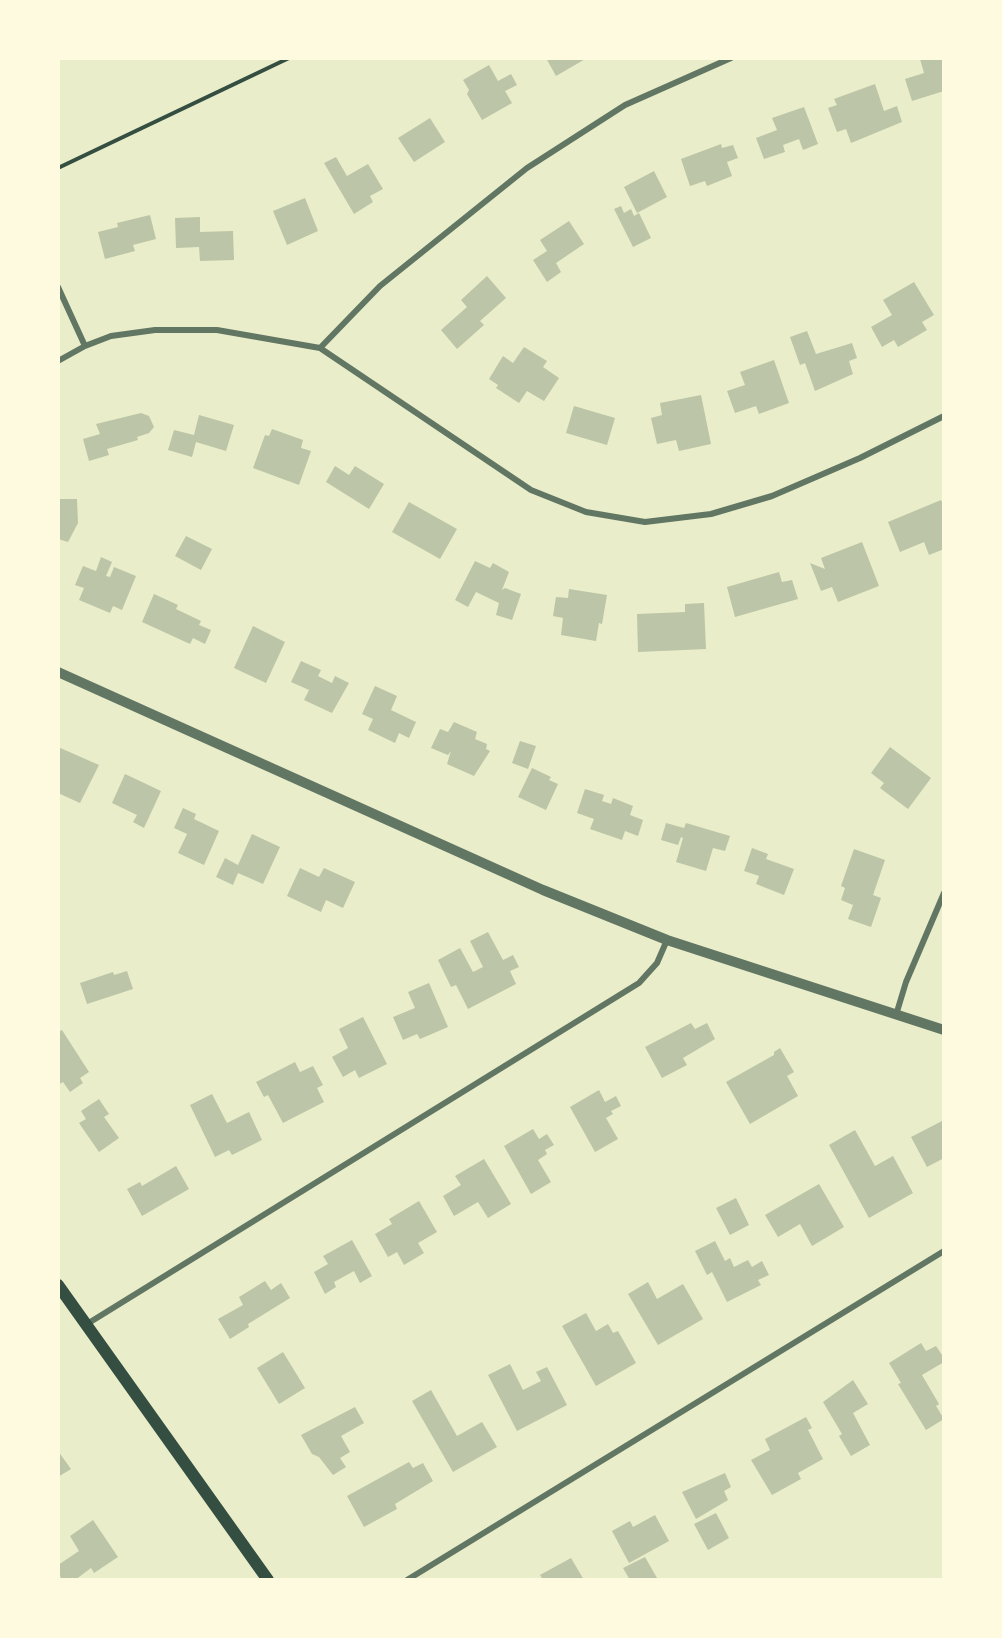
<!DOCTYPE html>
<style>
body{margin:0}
#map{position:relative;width:1002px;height:1638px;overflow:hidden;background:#e9edc9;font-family:Roboto,sans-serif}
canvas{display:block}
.frame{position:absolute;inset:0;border:60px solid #fefae0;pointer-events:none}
</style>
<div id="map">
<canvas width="1002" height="1638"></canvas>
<div class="frame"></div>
</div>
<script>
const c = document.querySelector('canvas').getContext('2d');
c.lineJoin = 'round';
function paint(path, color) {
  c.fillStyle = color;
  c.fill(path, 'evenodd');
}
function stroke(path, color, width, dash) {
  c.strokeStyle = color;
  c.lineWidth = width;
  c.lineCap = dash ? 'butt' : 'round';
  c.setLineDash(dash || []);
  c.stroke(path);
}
const building = new Path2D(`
 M546 58H587L556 76Z
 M944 58V91L912 101 905 79 924 73 920 59Z
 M489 65 498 81 511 74 517 85 505 91 512 103 482 120 467 94 469 90 463 80Z
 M875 84 884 111 897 106 902 122 851 143 846 129 837 132 828 108 837 105 834 99Z
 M804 107 818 144 803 150 799 139 783 145 785 152 764 159 756 138 777 130 772 118Z
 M430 118 445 142 414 162 398 138Z
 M721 144 722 148 733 145 738 158 727 162 732 176 707 186 705 181 690 186 681 159Z
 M336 157 347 176 368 164 383 189 370 196 373 202 354 214 324 163Z
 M654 171 667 197 637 213 624 187Z
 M305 198 318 231 287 245 273 211Z
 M621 206 624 213 631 209 634 216 639 213 651 238 633 247 614 209Z
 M150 215 156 239 133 245 135 251 105 259 98 232 118 227 117 223Z
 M200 217V232L233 231 234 260 200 261 199 247 176 248 175 218Z
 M569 221 584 244 556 263 561 272 547 282 533 260 547 251 540 240Z
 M487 276 506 298 480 321 484 325 457 349 441 330 467 307 461 300Z
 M914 282 934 315 922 322 927 330 898 347 894 340 882 347 871 327 892 315 883 300Z
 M807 331 816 354 852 343 857 358 849 361 853 374 815 391 805 363 800 365 790 337Z
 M524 347 547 361 543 367 559 378 544 401 527 391 519 403 496 388 498 385 489 379 503 356 513 363Z
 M774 360 789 403 759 414 756 406 735 413 727 391 745 385 740 372Z
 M701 395 711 444 679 451 676 440 657 444 651 418 662 415 660 403Z
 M574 406 615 418 607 445 566 433Z
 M141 413 149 416 154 427 149 433 137 437 138 440 107 449 109 455 89 461 83 439 100 434 96 424Z
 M199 415 234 425 226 451 196 442 192 457 168 450 174 430 194 435Z
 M272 429 303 440 301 448 311 451 299 485 253 468 265 435 269 436Z
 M335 466 349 475 355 466 384 484 369 509 326 482Z
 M58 499H77L78 523 68 542 58 539Z
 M941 500 944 507V549L929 555 924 542 900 552 888 522Z
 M409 502 457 529 440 559 392 532Z
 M186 536 212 549 201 570 175 556Z
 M862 542 879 586 838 602 832 587 821 591 810 563 825 569 821 558Z
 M101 557 112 562 106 576 110 577 114 567 136 576 122 610 113 606 110 613 79 600 84 588 75 585 83 566 96 571Z
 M475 561 490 568 493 563 509 572 502 590 505 588 521 594 512 620 496 615 499 603 476 592 468 607 455 600Z
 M779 572 782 582 792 580 798 599 735 617 727 587Z
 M569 589 607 595 602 624 599 623 596 641 561 635 563 618 553 616 556 597 568 598Z
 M154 594 178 605 176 609 201 621 199 625 211 630 205 644 193 638 190 644 142 622Z
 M704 603 706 649 638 652 637 614 685 612V604Z
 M253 626 285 642 266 683 234 668Z
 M301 661 321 670 318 676 332 683 335 676 349 683 332 713 304 700 309 690 291 682Z
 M375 686 397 696 391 710 416 722 409 738 399 733 395 743 368 730 373 719 362 714Z
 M454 722 477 732 475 739 487 744 486 749 490 751 474 776 447 764 451 751 448 755 431 748 440 729 448 732Z
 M520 741 536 746 528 769 512 763Z
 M58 747 99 765 80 803 58 793Z
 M890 747 931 778 908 809 880 788 884 783 871 773Z
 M532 768 551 777 549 780 558 784 546 810 518 797Z
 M125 774 161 791 144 828 133 822 137 815 112 803Z
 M585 789 604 795 602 801 611 804 613 798 633 806 630 815 643 820 638 836 625 831 622 840 590 829 594 819 577 813Z
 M183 808 196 814 194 819 219 831 204 865 178 853 187 834 174 828Z
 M666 823 684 828 686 823 730 836 725 851 713 848 706 871 676 862 683 838 681 837 678 845 661 840Z
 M252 834 280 847 263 884 238 873 233 885 216 877 225 858 238 865Z
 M752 848 768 854 766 859 794 869 784 895 756 884 759 876 744 871Z
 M854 849 885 860 873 895 881 898 871 927 848 919 853 905 841 900 845 888 841 886Z
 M300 868 319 877 324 868 355 882 343 908 326 900 321 912 287 896Z
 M488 932 503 960 513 955 519 967 510 971 516 984 468 1009 456 985 451 987 438 960 460 948 473 972 483 967 470 941Z
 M127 971 133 989 87 1004 80 983 113 972 114 975Z
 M429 983 448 1027 420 1039 417 1034 403 1040 393 1017 415 1008 408 992Z
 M363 1017 387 1064 359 1078 355 1070 343 1077 332 1057 348 1048 339 1029Z
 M691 1023 695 1029 707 1023 715 1039 683 1058 687 1065 662 1078 645 1047Z
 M62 1030 89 1072 80 1078 83 1083 70 1092 63 1082 58 1085V1032Z
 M780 1048 794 1072 787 1076 798 1096 750 1124 726 1082 774 1055V1052Z
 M295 1062 300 1072 313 1066 323 1085 317 1088 324 1102 283 1123 268 1095 264 1097 256 1082Z
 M599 1090 605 1102 616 1096 621 1106 611 1111 613 1114 606 1118 618 1139 595 1152 570 1107Z
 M212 1094 227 1123 249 1112 262 1140 232 1155 229 1150 215 1157 190 1105Z
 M99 1099 109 1114 104 1117 119 1138 99 1152 79 1123 86 1119 81 1111Z
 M944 1120V1158L927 1167 911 1137Z
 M533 1129 539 1139 547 1134 554 1145 545 1150 547 1154 538 1160 551 1182 531 1194 504 1146Z
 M855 1130 875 1166 893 1156 913 1193 869 1218 829 1145Z
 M484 1159 511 1204 488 1218 478 1202 454 1216 443 1196 461 1185 455 1176Z
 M176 1166 189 1189 142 1216 127 1189 140 1182 142 1186Z
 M819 1184 844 1227 812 1246 800 1224 778 1237 765 1215Z
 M736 1198 749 1225 730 1235 716 1208Z
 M419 1201 437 1232 418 1243 424 1253 404 1265 397 1252 388 1257 375 1234 392 1224 389 1219Z
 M352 1240 372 1276 360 1283 354 1271 334 1282 336 1287 325 1294 314 1272 328 1264 323 1256Z
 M715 1241 725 1261 730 1258 734 1267 748 1260 752 1267 762 1261 769 1275 758 1280 761 1285 727 1302 712 1272 707 1275 695 1251Z
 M265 1281 271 1290 281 1283 290 1298 248 1324 249 1327 230 1339 218 1319 243 1305 239 1297Z
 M648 1282 657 1299 683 1284 703 1319 658 1345 628 1294Z
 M586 1313 596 1331 608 1324 613 1333 618 1331 636 1363 596 1386 562 1326Z
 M921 1343 926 1351 936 1346 944 1358V1362L922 1375 939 1404 936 1406 944 1419 926 1430 898 1384 901 1383 889 1363Z
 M283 1352 305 1388 279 1404 257 1368Z
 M510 1364 523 1390 541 1381 536 1372 547 1367 567 1405 517 1431 488 1375Z
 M853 1380 868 1404 853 1413 870 1445 851 1456 839 1436 842 1434 823 1402Z
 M431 1390 457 1436 482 1422 497 1447 453 1472 412 1401Z
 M355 1407 364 1423 341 1436 350 1452 340 1458 346 1467 333 1475 319 1457 312 1454 301 1435Z
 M806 1417 812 1428 808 1430 823 1459 798 1473 801 1479 772 1495 751 1460 770 1450 765 1439Z
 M58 1451 71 1469 58 1477Z
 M409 1462 413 1468 423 1463 433 1481 395 1504 397 1509 364 1527 347 1496Z
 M725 1473 731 1487 724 1491 728 1500 696 1519 682 1492Z
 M716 1513 729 1538 708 1550 694 1524Z
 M655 1515 669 1541 629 1563 612 1531 630 1521 633 1527Z
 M93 1520 118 1557 94 1573 91 1568 75 1580H61L58 1565 79 1551 70 1536Z
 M645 1557 657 1578 630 1580 623 1568Z
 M571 1558 584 1580H543L540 1575Z`);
const path = new Path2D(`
 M58 168 289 58`);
const minor = new Path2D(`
 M58 287 85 346
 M320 348 380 286 527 168 625 105 731 58
 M58 361 85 346 111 336 155 330H217L320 348 531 490 586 512 645 522 711 514 772 496 860 458 944 416
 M896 1015 906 982 944 893
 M87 1324 639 983 657 963 667 940
 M407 1580 944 1251`);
const tertiary = new Path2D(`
 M58 672 543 890 667 940 944 1030`);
const secondary = new Path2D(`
 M58 1285 268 1580`);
paint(building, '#bcc5a7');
stroke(path, '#344e41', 4);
stroke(minor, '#617663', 6);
stroke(tertiary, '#617663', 10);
stroke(secondary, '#344e41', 12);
</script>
